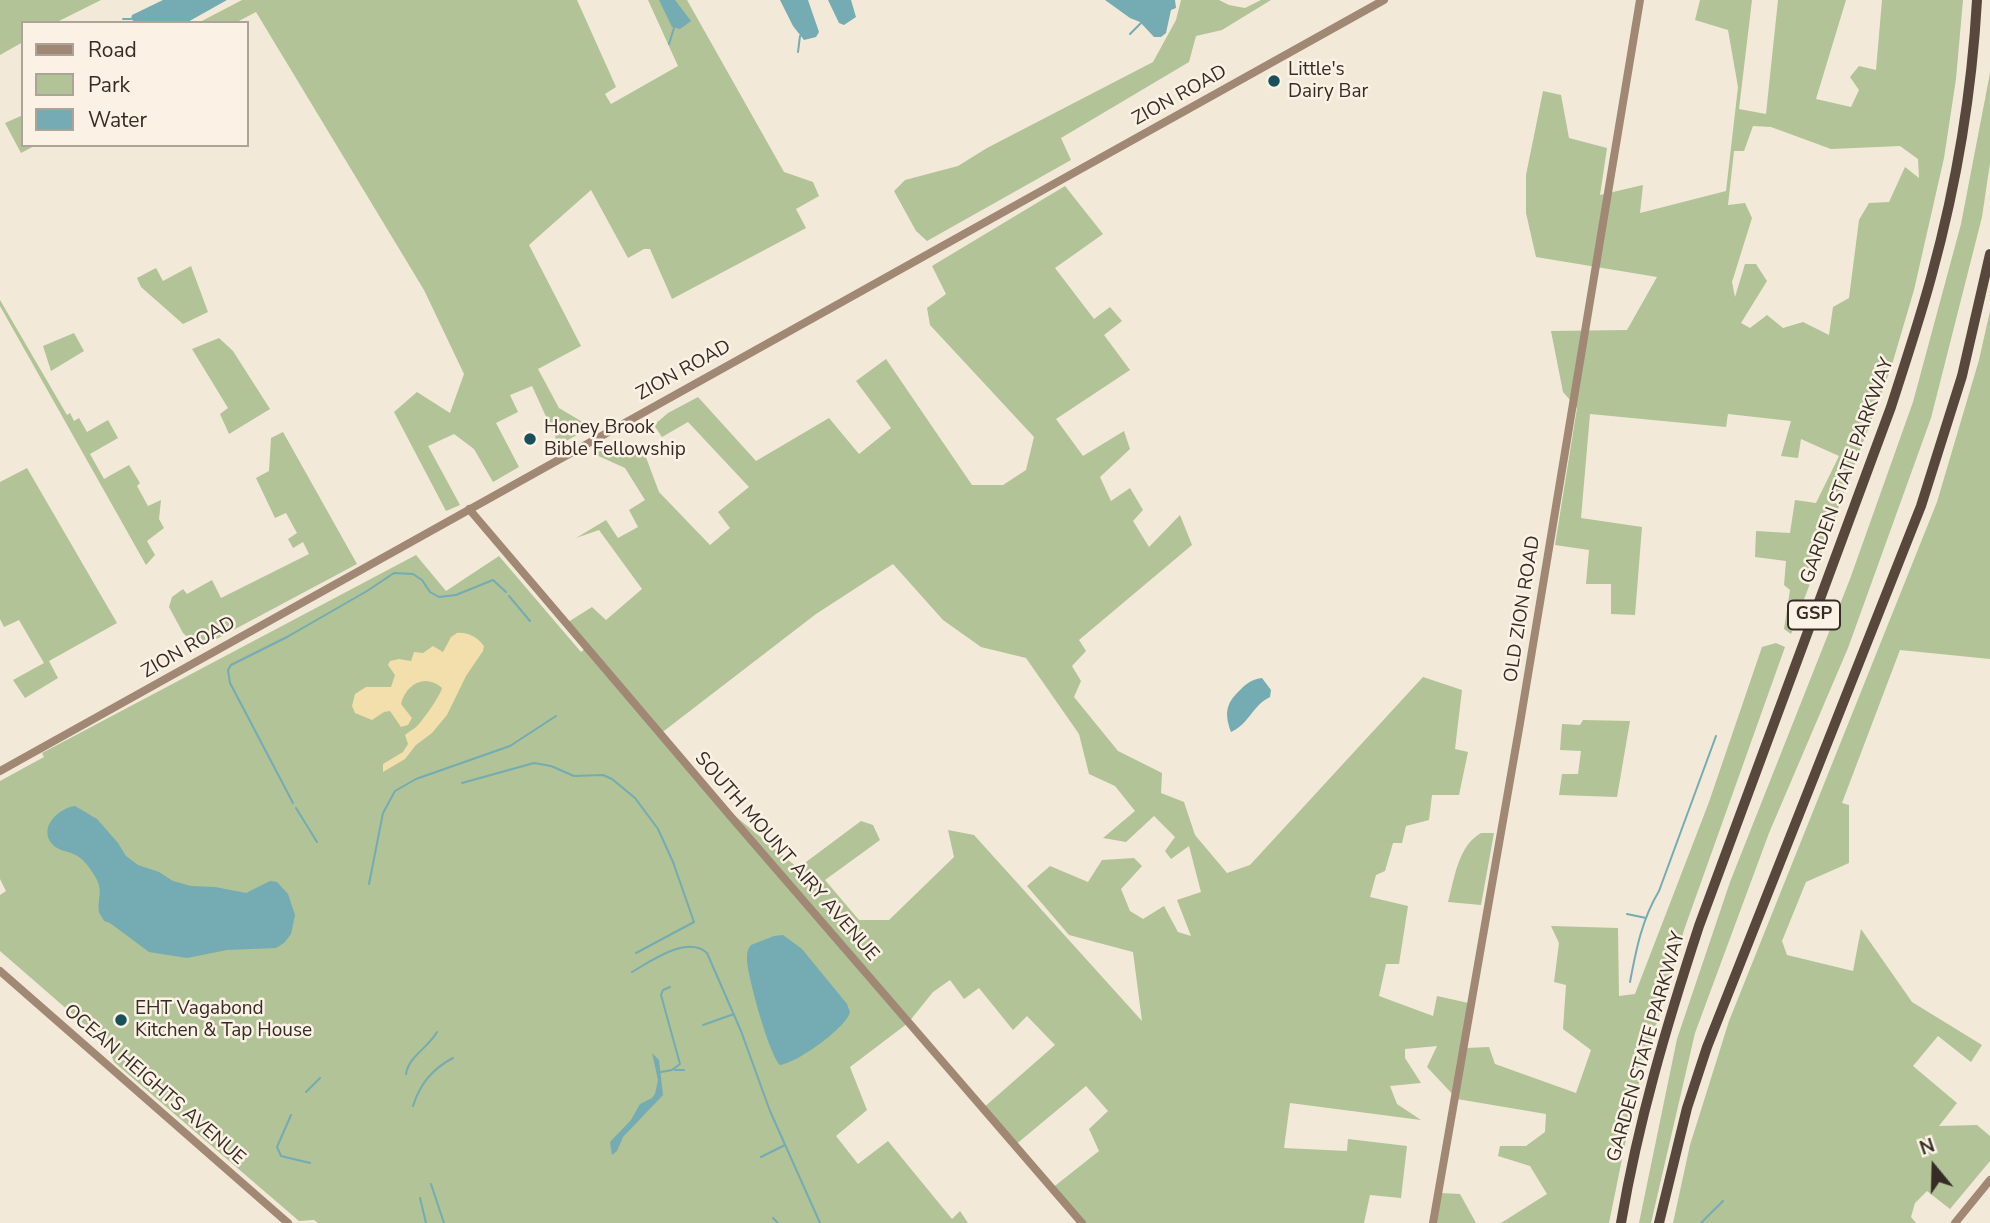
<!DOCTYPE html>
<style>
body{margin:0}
#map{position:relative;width:1990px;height:1223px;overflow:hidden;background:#f3e9d8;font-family:"Nunito Sans",sans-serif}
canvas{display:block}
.legend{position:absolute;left:21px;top:21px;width:228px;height:126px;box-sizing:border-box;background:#fbf2e5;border:2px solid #aca399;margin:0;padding:9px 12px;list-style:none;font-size:21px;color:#362c26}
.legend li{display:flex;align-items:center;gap:14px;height:35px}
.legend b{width:35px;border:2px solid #aca399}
.north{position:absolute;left:1899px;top:1132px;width:70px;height:70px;-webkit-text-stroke:5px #fbf2e5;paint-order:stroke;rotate:341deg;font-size:19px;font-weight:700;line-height:28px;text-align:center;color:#362c26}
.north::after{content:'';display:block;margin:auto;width:24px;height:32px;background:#362c26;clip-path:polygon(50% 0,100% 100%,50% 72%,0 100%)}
</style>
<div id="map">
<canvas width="1990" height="1223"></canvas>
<ul class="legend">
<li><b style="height:9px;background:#a08874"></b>Road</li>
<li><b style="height:19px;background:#b1c397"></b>Park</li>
<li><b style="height:19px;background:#75abb2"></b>Water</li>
</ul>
<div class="north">N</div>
</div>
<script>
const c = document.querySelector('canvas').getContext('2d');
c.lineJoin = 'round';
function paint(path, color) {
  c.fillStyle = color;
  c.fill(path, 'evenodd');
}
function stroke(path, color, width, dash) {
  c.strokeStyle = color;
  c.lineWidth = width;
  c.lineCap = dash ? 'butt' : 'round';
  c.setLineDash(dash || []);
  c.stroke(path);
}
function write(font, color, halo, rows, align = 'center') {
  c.font = font + ' "Nunito Sans",sans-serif';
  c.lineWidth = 5;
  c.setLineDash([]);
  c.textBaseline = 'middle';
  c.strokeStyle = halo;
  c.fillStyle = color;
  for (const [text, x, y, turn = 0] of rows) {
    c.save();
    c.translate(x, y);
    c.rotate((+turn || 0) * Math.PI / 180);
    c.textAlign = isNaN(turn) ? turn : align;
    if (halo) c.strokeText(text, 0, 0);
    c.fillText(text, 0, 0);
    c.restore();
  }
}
const green = new Path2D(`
 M0 0H101L55 23H23V42L0 55Z
 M242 0H577L616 87 605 94 611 104 678 66 648 0H687L784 172 813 182 819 196 796 209 806 228 672 299 650 249H644L628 258 591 190 529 245 581 346 538 369 559 408 591 427 559 445 532 386 510 395 518 412 496 423 519 467 493 482 474 449 454 434 428 446 460 505 446 511 394 412 417 392 450 413 464 374 424 290 256 12 235 23H198Z
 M1181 0H1219L1229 5 1245 8 1261 0H1271L1222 30 1196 36 1189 62 1061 138 1071 160 927 241 916 231 894 191 905 180 958 166 987 148 1153 62 1176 20Z
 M1700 0H1752L1739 109 1766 114 1778 0H1846L1816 99 1851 107 1859 90 1850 77 1859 66 1876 70 1882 0H1963L1956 79 1944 158 1914 290 1891 368 1791 634 1784 629 1790 590 1784 585 1786 561 1755 557 1756 531 1790 533 1795 500 1816 503 1839 456 1801 439 1798 458 1781 456 1791 421 1728 414 1726 427 1590 414 1581 518 1642 527 1635 615 1611 614V584H1586L1589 550 1555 545 1577 408 1563 392 1551 331 1627 330 1657 277 1536 257 1526 213V175L1543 91 1561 95 1569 138 1607 148 1600 195 1643 185 1640 213 1726 191 1738 87 1728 30 1695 20ZM1753 126 1771 127 1831 149 1900 146 1918 159 1919 178 1905 167 1889 202 1869 203 1859 220 1849 298 1833 307 1829 335 1803 322 1783 328 1767 315 1750 328 1741 323 1767 281 1756 264H1745L1735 297 1732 282 1752 218 1745 203 1728 205 1734 151H1744Z
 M1990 73V163L1982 217 1931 418 1848 648 1769 833 1695 1033 1651 1223H1639L1677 1039 1730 882 1850 579 1913 402 1961 224Z
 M23 115V145H36L21 153 5 123Z
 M1065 186 1103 234 1055 268 1094 319 1110 307 1122 321 1104 335 1130 370 1056 419 1083 456 1124 431 1130 449 1100 477 1111 501 1130 488 1143 510 1133 521 1149 547 1180 515 1192 545 1079 640 1086 651 1072 666 1081 681 1074 697 1118 751 1162 773 1161 793 1184 802 1195 835 1227 873 1250 865 1423 677 1462 690 1455 749 1468 752 1459 795H1432L1429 820 1406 826 1402 843H1393L1385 871 1376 875 1370 897 1408 906 1399 964H1386L1379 996 1433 1016 1437 996 1473 1004 1466 1048 1489 1047 1495 1064 1576 1093 1591 1050 1563 1029 1566 985 1554 982 1559 943 1551 926 1618 928 1619 996 1635 994 1709 802 1762 647 1776 643 1785 647 1684 930 1634 1100 1609 1223H1501L1547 1194 1530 1166 1498 1156 1500 1146H1526L1545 1132 1546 1114 1457 1099 1427 1067 1437 1046 1405 1049V1058L1421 1083 1390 1086 1397 1104 1421 1120 1290 1103 1284 1148 1347 1151 1348 1139 1407 1146 1401 1198 1370 1195 1364 1223H1081L1051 1189 1099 1151 1089 1129 1108 1111 1086 1086 1014 1146 982 1109 1055 1045 1027 1016 1013 1030 979 988 964 999 950 980 933 992 908 1023 850 1067 867 1110 836 1136 858 1164 888 1141 952 1219 960 1211 968 1223H318L314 1220 299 1221 114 1062 107 1044 0 951V895L6 891 0 879V781L44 757 42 753 416 555 446 591 499 556 581 652 586 648 565 624 592 607 606 620 642 589 599 530 576 538 606 520 618 538 638 527 629 510 645 500 625 468 594 454 620 440 628 451 641 444 659 492 710 545 730 528 718 512 749 487 688 422 662 437 654 425 668 413 698 397 756 461 829 418 859 454 891 428 856 381 886 359 972 485H1003L1026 470 1034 437 930 325 927 308 946 294 932 266ZM893 564 943 620 981 647 1026 658 1079 734 1089 774 1115 786 1135 811 1103 838 1126 842 1154 816 1175 837 1165 851 1171 859 1189 846 1201 892 1177 900 1191 936 1178 932 1164 906 1143 919 1130 911 1121 889 1142 866 1134 858 1102 860 1088 882 1050 866 1027 886 1069 935 1133 952 1142 1021 974 835 948 830 954 857 889 920H859L825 880 880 840 873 825 861 821 798 868 717 801 660 734 816 614Z
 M191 266 208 312 183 324 141 287 137 278 156 268 163 281Z
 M0 300 67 415 70 413 74 421 79 418 87 432 108 420 118 438 90 454 104 479 129 465 140 483 137 486 148 506 161 500 159 519 164 528 147 541 155 555 146 565 0 306Z
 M1990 311V659L1900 650 1842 803 1849 805V863L1806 882 1782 941 1787 955 1853 971 1861 929 1912 1002 1982 1045 1971 1062 1938 1036 1913 1066 1957 1103 1939 1126 1977 1125 1990 1136V1161L1950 1209 1927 1191 1915 1203 1911 1217 1916 1223H1673L1690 1145 1729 1021 1937 502 1979 360Z
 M74 333 84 351 51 371 43 346Z
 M219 338 233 351 270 409 229 434 220 414 228 408 192 349Z
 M283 432 357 564 209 643 197 646 183 633 169 607 172 597 183 589 187 594 212 580 221 598 309 554 303 542 293 548 288 539 297 533 286 513 275 518 256 478 269 471 271 438Z
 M27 468 117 623 49 661 58 678 25 698 13 680 44 663 19 620 4 627 0 619V482Z
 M1583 720 1630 721 1617 797 1559 795 1562 774H1578L1581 751 1560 750 1562 724 1580 725Z
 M1481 833H1494L1481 905 1448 902C1455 877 1458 846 1481 833Z
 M1440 1193 1460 1194 1476 1223H1434Z`);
const sand = new Path2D(`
 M457 633C468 632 477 637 484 646L483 651 466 676 447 715 432 733 416 745 405 759 383 772V764L403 752 408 744 405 735C408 732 412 730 415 728 421 723 441 695 442 688 425 673 406 684 401 704L412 718 408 725 401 727 390 711 384 712 372 720 355 713 352 706 355 694 366 687H391L395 675 388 665 390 661 399 659 411 661 414 652 423 653 433 646 443 652 451 637Z`);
const water = new Path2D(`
 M163 0H227L186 23H136L131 19 132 15Z
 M659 0H675L691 21 680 29 672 27Z
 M780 0H808L819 32 816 37 804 40 793 26Z
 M828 0H851L856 17 844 25 839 23Z
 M1105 0H1175L1176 8 1171 10 1166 33 1161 37H1154L1140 22 1130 18Z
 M1262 678 1271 690 1270 697C1253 705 1248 725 1231 732 1225 715 1225 705 1238 692 1247 683 1250 680 1262 678Z
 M75 806 97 819 118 843 126 856 138 865 159 872 173 881 191 886 215 887 246 893 270 881 277 882 288 894 295 915 291 934 284 943 276 948 227 950 187 958 149 952 110 923 104 921C103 918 100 915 99 912 97 900 103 892 97 880 92 871 85 860 76 855 68 851 58 851 52 844 38 827 59 808 75 806Z
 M783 935 802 949 847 1004 850 1012C846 1028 797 1063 780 1065 769 1054 748 978 747 960 747 954 747 950 751 945L774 936Z
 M652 1053 659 1060 663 1095 623 1137 617 1151 612 1155 610 1142 631 1120 640 1104 652 1098 655 1094 658 1080Z`);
const stream = new Path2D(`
 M123 19H131
 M1130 34 1141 23
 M669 44 674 28
 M798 52 800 36
 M509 596 530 621
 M462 783 534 763 551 766 574 776 603 775 612 779 635 798 658 829 673 862 694 922 636 953
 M293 803 230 683 228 670 231 665 287 637 367 591 394 573 413 574 422 580 430 592 439 597 456 595 493 580 506 592
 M296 808 317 842
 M369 884 383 813 395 791 416 779 510 746 556 716
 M1627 914 1646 918
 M632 972C651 961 687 935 707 953L741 1031 770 1111 820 1223
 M1630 982C1636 950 1642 919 1659 891L1716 736
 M703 1025 734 1014
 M675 1070H684
 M661 1072 672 1070 680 1064 661 995 663 990 670 987
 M406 1074C409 1056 428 1048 437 1032
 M306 1092 320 1078
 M413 1106C420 1084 432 1069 453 1058
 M291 1115 277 1147 281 1156 310 1163
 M761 1157 785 1145
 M431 1184 444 1223
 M420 1198 426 1223
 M773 1218 778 1223
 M1701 1223 1723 1201`);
const secondary = new Path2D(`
 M469 509 732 818 1082 1223
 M0 771 1384 0
 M0 971 288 1223
 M1433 1223 1520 723 1640 0
 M1955 1223 1990 1180`);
const highway = new Path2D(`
 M1621 1223C1638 1122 1667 1024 1699 926L1891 407C1905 363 1920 319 1932 274 1956 186 1972 91 1977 0
 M1659 1223 1687 1108 1707 1047 1921 506 1962 376 1990 254`);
const markers = [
 [1274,81,7,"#18515b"],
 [530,439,7,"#18515b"],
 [121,1020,7,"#18515b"]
];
const shields = [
 [1814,615,52]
];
const shieldNames = [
 ["GSP",1814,615]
];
const poiNames = [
 ["Little's",1288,70],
 ["Dairy Bar",1288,92],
 ["Honey Brook",544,428],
 ["Bible Fellowship",544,450],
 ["EHT Vagabond",135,1009],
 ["Kitchen & Tap House",135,1031]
];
const streetNames = [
 ["ZION ROAD",1180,96,-29],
 ["ZION ROAD",684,371,-29],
 ["GARDEN STATE PARKWAY",1848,471,-70],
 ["OLD ZION ROAD",1523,609,-81],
 ["ZION ROAD",189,648,-30],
 ["SOUTH MOUNT AIRY AVENUE",786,857,49],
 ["GARDEN STATE PARKWAY",1647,1047,-74],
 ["OCEAN HEIGHTS AVENUE",154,1085,41]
];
paint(green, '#b1c397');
paint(sand, '#f2dfab');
paint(water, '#75abb2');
stroke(stream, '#75abb2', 2);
stroke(secondary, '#a08874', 8);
stroke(highway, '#58473c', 10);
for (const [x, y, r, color] of markers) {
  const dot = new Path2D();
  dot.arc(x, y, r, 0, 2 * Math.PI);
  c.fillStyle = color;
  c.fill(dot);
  stroke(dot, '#fbf2e5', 2.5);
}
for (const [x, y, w] of shields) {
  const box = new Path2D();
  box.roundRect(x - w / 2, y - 14.5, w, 29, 5);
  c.fillStyle = '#fbf2e5';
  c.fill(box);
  stroke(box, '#362c26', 2);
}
write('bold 18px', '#362c26', null, shieldNames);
write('19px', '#362c26', '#fbf2e5', poiNames, 'left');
write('19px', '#362c26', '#fbf2e5', streetNames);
</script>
